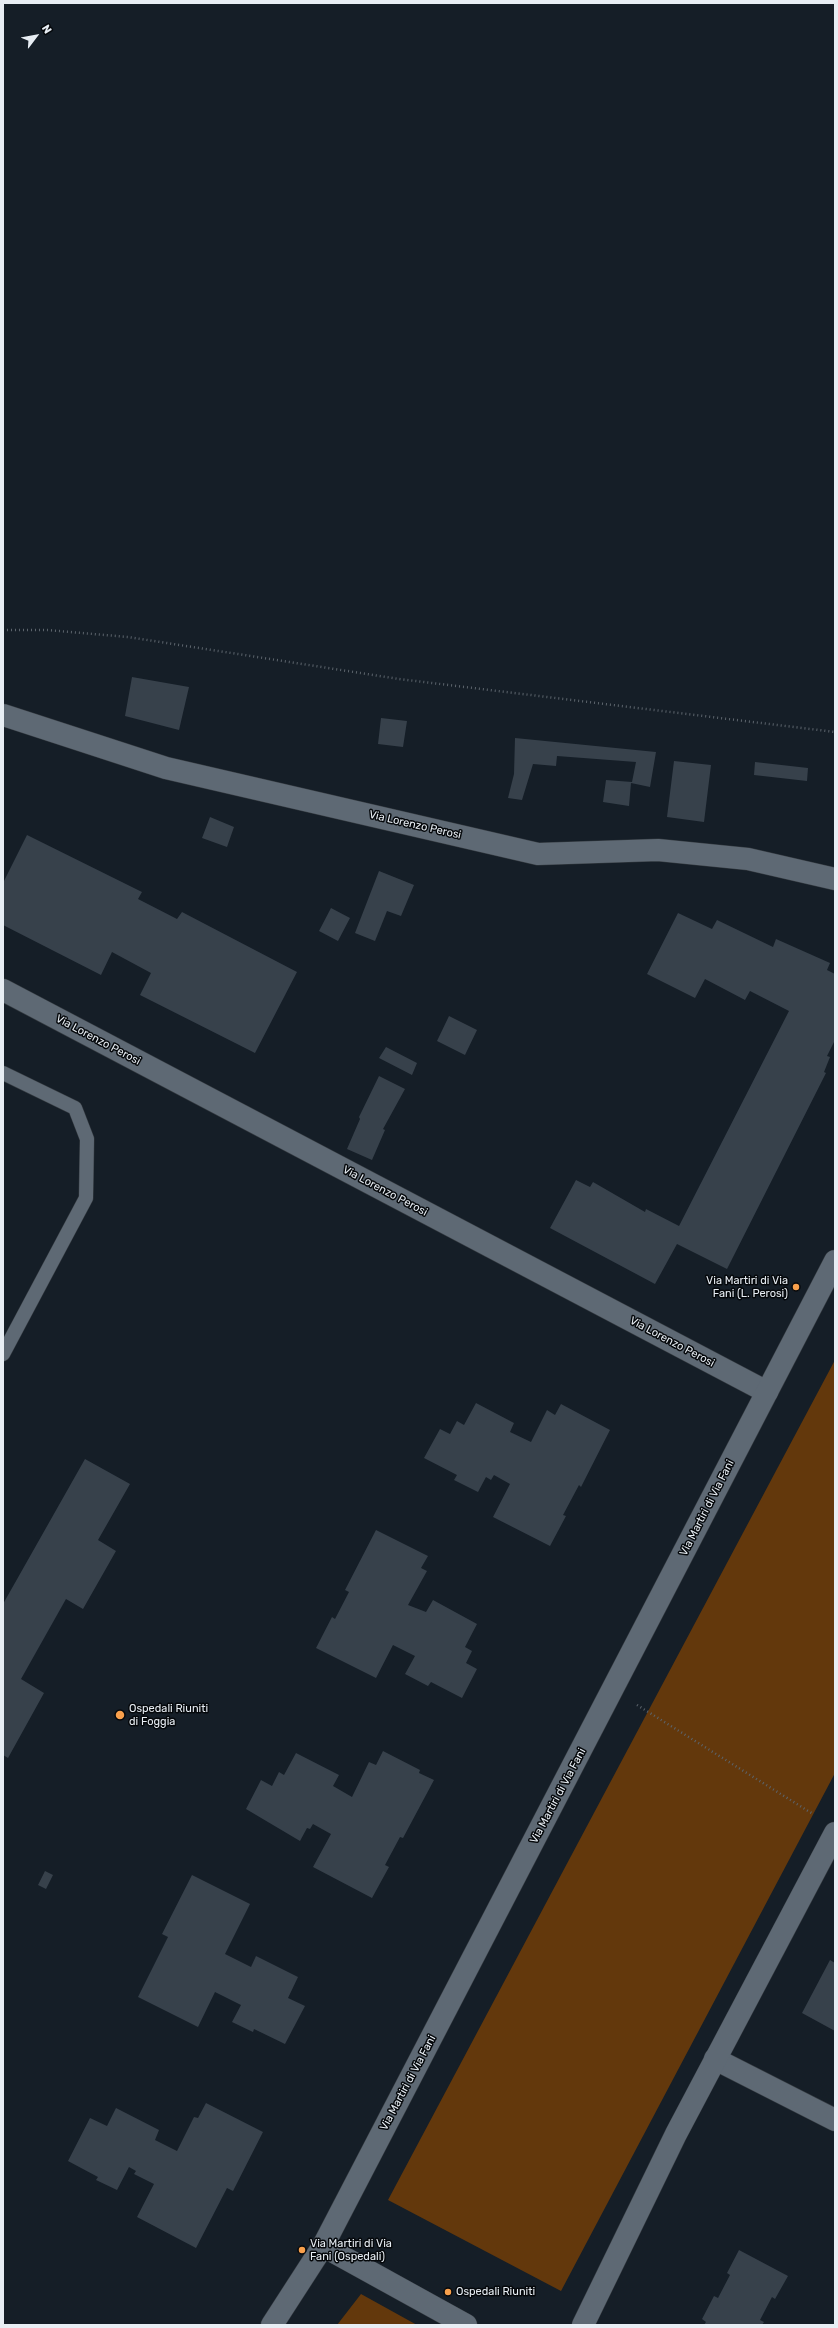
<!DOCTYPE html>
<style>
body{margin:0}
#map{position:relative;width:838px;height:2328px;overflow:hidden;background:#151e27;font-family:Rubik,sans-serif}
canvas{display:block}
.frame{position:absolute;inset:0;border:4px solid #e8eef4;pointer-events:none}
.north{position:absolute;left:16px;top:16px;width:40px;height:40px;-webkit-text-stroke:3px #05080b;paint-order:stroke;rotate:58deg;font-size:11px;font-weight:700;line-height:16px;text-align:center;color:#e8eef4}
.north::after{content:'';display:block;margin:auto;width:14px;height:18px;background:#e8eef4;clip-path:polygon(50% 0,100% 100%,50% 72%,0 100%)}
</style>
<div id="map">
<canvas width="838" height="2328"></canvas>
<div class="frame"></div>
<div class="north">N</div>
</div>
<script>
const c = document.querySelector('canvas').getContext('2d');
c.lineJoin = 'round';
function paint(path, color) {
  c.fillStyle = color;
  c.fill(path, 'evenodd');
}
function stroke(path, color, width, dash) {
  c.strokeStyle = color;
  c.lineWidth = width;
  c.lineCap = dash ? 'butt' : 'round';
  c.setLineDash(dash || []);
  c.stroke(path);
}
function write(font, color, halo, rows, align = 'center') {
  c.font = font + ' Rubik,sans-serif';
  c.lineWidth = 3;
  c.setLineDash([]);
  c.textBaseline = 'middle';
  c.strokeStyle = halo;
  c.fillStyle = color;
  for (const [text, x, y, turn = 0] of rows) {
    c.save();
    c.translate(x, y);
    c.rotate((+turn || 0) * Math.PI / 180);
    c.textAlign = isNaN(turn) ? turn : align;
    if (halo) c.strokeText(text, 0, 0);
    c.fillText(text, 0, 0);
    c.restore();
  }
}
const green = new Path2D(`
 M835 1360V1773L561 2291 388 2200Z
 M361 2294 417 2325H337Z`);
const building = new Path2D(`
 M132 677 189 687 179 730 125 716Z
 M381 718 407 721 403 747 378 744Z
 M515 738 656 752 650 787 631 783 629 806 603 802 606 780 632 782 636 762 557 756 556 766 533 764 522 800 508 798 514 774Z
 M674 761 711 765 704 822 667 817Z
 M755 762 808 768 807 781 754 775Z
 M210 817 234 827 227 847 202 838Z
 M27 835 142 892 138 899 177 919 182 912 297 972 255 1053 140 995 151 973 112 952 101 975 3 925V883Z
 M379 871 414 885 401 916 387 911 375 941 355 933Z
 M331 908 350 918 338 941 319 931Z
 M678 913 712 929 717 920 773 947 776 939 830 963 827 970 835 974V1040L827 1056 830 1057 824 1072 826 1073 727 1269 677 1244 655 1284 550 1228 576 1180 590 1187 593 1182 645 1212 646 1209 679 1226 789 1011 750 991 745 1000 705 979 695 998 647 974Z
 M449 1016 477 1030 465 1055 437 1041Z
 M386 1047 417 1063 412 1075 379 1058Z
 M379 1076 405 1089 383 1129 385 1130 372 1160 347 1149 360 1119 359 1117Z
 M476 1403 514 1423 510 1432 531 1442 547 1410 555 1415 561 1404 610 1430 581 1487 579 1485 563 1515 566 1516 550 1546 493 1517 510 1484 494 1475 491 1480 486 1477 478 1492 454 1480 457 1475 424 1458 440 1429 450 1434 457 1421 464 1425Z
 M85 1459 130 1484 98 1540 116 1551 83 1609 66 1599 21 1679 44 1693 8 1758 3 1755V1604Z
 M376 1530 428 1556 421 1568 427 1571 408 1605 426 1612 433 1600 477 1624 465 1647 472 1651 466 1663 477 1669 462 1698 431 1682 428 1686 405 1674 415 1656 393 1645 376 1678 316 1648 332 1617 335 1619 349 1592 345 1590Z
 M383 1751 420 1770 419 1773 434 1780 403 1838 400 1837 385 1865 389 1867 372 1898 313 1867 331 1834 313 1824 310 1829 307 1828 300 1841 246 1809 261 1780 272 1786 279 1772 284 1775 296 1753 339 1775 333 1786 352 1797 369 1762 376 1765Z
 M45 1871 53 1875 46 1889 38 1885Z
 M192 1875 250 1904 225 1954 251 1967 256 1956 298 1977 288 1998 305 2006 285 2044 254 2029 253 2032 232 2022 241 2005 215 1992 198 2027 138 1997 168 1937 162 1934Z
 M830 1960 835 1963V2031L802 2013Z
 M206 2103 263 2132 233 2191 227 2188 196 2248 137 2217 154 2184 134 2174 136 2171 129 2167 117 2190 96 2180 98 2177 68 2161 90 2118 107 2126 116 2108 159 2130 155 2140 177 2151 194 2117 198 2118Z
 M739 2250 788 2276 775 2299 772 2297 760 2320 764 2322 762 2325H704L706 2322 702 2319 714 2296 718 2298 730 2275 727 2273Z`);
const path = new Path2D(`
 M3 630H47L128 637 399 679 835 732
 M637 1705 813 1814`);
const service = new Path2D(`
 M3 1073 75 1108 87 1139 86 1198 3 1354`);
const minor = new Path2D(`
 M3 715 166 768 538 854 658 850 748 859 835 879
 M3 990 767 1392
 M715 2059 835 2120
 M323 2246 466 2325`);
const tertiary = new Path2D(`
 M272 2325 323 2246 835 1261
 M583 2325 676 2134 835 1833`);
const markers = [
 [796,1287,4,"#f9a04c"],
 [120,1715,5,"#f9a04c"],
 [302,2250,4,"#f9a04c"],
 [448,2292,4,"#f9a04c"]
];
const streetNames = [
 ["Via Lorenzo Perosi",415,825,13],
 ["Via Lorenzo Perosi",98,1040,28],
 ["Via Lorenzo Perosi",385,1191,28],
 ["Via Lorenzo Perosi",672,1342,28],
 ["Via Martiri di Via Fani",707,1508,-63],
 ["Via Martiri di Via Fani",558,1796,-62],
 ["Via Martiri di Via Fani",408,2083,-62]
];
const poiNames = [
 ["Via Martiri di Via",788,1281,"right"],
 ["Fani (L. Perosi)",788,1294,"right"],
 ["Ospedali Riuniti",129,1709],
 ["di Foggia",129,1722],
 ["Via Martiri di Via",310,2244],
 ["Fani (Ospedali)",310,2257],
 ["Ospedali Riuniti",456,2292]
];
paint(green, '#63380c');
paint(building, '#37414b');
stroke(service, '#353b41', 15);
stroke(minor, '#353b41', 23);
stroke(tertiary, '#353b41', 23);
stroke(path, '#5c646c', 2.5, [1, 3]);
stroke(service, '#5e6974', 14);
stroke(minor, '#5e6974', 22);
stroke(tertiary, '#5e6974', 22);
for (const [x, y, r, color] of markers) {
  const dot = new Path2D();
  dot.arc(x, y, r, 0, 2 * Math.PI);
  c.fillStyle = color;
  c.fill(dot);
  stroke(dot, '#05080b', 1.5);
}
write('11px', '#e8eef4', '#05080b', streetNames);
write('11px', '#e8eef4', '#05080b', poiNames, 'left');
</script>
